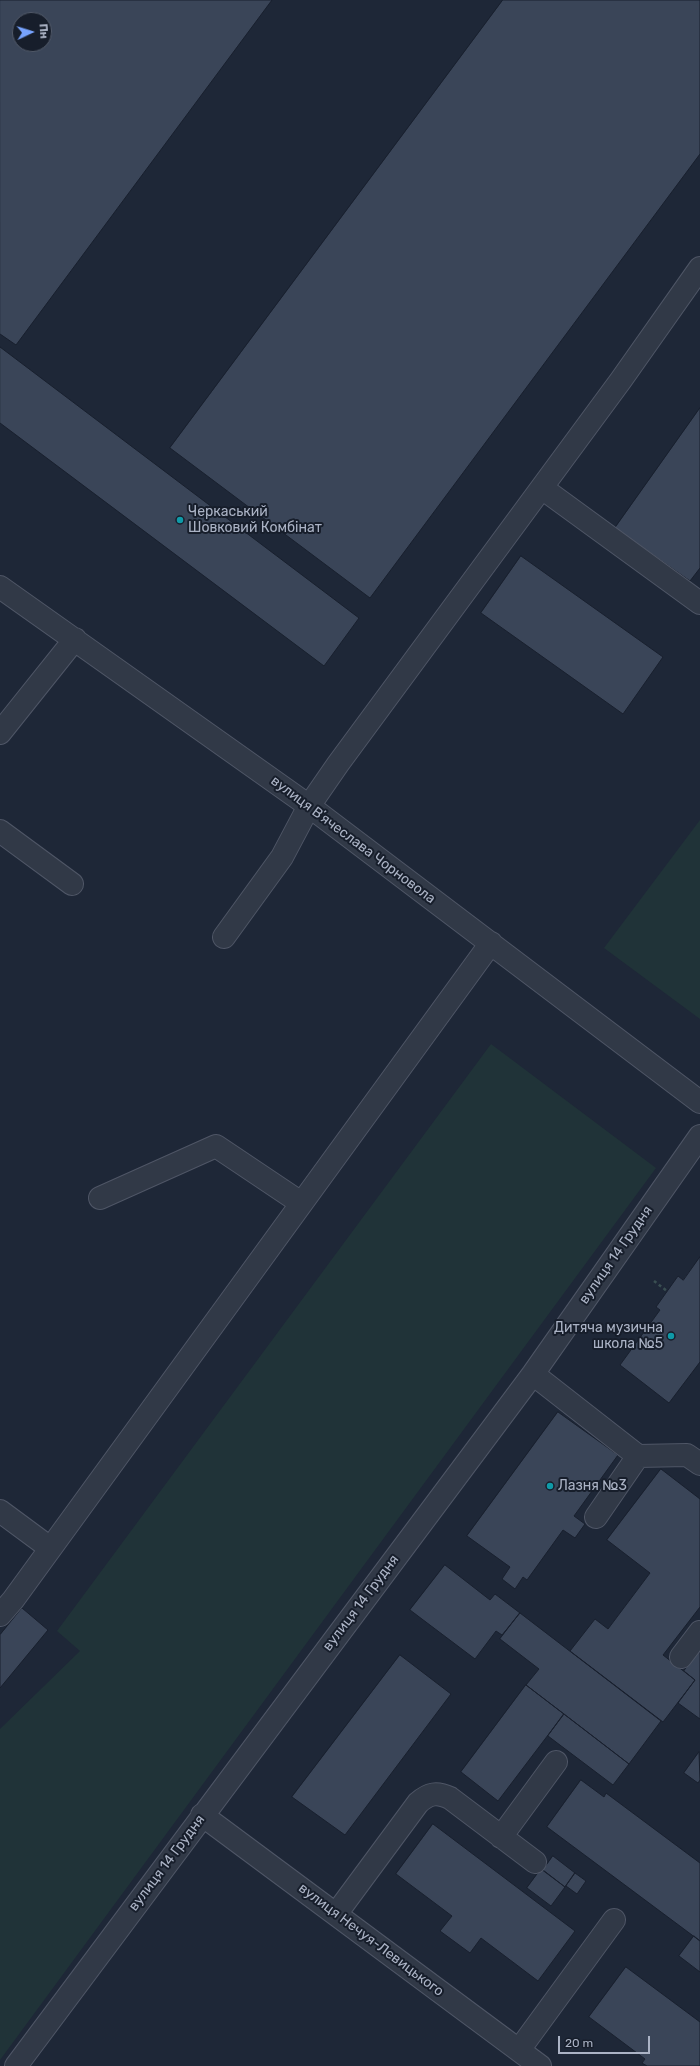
<!DOCTYPE html>
<meta charset="utf-8">
<style>
body{margin:0}
#map{position:relative;width:700px;height:2066px;overflow:hidden;background:#1e2737;font-family:Rubik,sans-serif}
canvas{display:block}
.north{position:absolute;left:12px;top:12px;width:40px;height:40px;box-sizing:border-box;background:#171e2b;border:1px solid #525a69;border-radius:50%;rotate:86deg;font-size:11px;font-weight:700;line-height:16px;text-align:center;color:#abb3c5}
.north::after{content:'';display:block;margin:auto;width:14px;height:18px;background:#77a3fd;clip-path:polygon(50% 0,100% 100%,50% 72%,0 100%)}
.scale{position:absolute;left:558px;top:2036px;width:92px;height:18px;box-sizing:border-box;border:2px solid #abb3c5;border-top:0;padding-left:5px;font-size:12px;line-height:14px;white-space:nowrap;color:#abb3c5;-webkit-text-stroke:3px #171e2b;paint-order:stroke}
</style>
<div id="map">
<canvas width="700" height="2066"></canvas>
<div class="north">Пн</div>
<div class="scale">20 m</div>
</div>
<script>
const c = document.querySelector('canvas').getContext('2d');
c.lineJoin = 'round';
function paint(path, color) {
  c.fillStyle = color;
  c.fill(path, 'evenodd');
}
function stroke(path, color, width, dash) {
  c.strokeStyle = color;
  c.lineWidth = width;
  c.lineCap = dash ? 'butt' : 'round';
  c.setLineDash(dash || []);
  c.stroke(path);
}
function write(font, color, halo, rows, align = 'center') {
  c.font = font + ' Rubik,sans-serif';
  c.lineWidth = 4;
  c.setLineDash([]);
  c.textBaseline = 'middle';
  c.strokeStyle = halo;
  c.fillStyle = color;
  for (const [text, x, y, turn = 0] of rows) {
    c.save();
    c.translate(x, y);
    c.rotate((+turn || 0) * Math.PI / 180);
    c.textAlign = isNaN(turn) ? turn : align;
    if (halo) c.strokeText(text, 0, 0);
    c.fillText(text, 0, 0);
    c.restore();
  }
}
const green = new Path2D(`
 M700 820V1019L604 948Z
 M491 1044 656 1168 0 2060V1729L80 1651 57 1631Z`);
const building = new Path2D(`
 M0 0H272L16 345 0 334ZM20 20H44V44H20Z
 M503 0H700V154L370 598 170 448Z
 M0 347 359 618 324 666 0 423Z
 M700 408V568L690 581 615 528Z
 M521 556 663 657 623 714 481 613Z
 M700 1257V1362L669 1403 620 1365 660 1310 656 1307 678 1276 683 1280Z
 M558 1412 618 1455 574 1516 585 1524 575 1538 563 1530 527 1580 523 1577 515 1589 502 1579 510 1567 467 1536Z
 M661 1469 700 1499V1607L663 1655 695 1680 663 1722 570 1651 595 1619 608 1629 650 1573 607 1540Z
 M445 1565 490 1600 495 1594 520 1613 502 1635 496 1631 475 1659 410 1610Z
 M22 1608 48 1630 0 1688V1635Z
 M520 1613 661 1721 629 1764 526 1685 539 1669 500 1639Z
 M700 1649V1719L678 1703 695 1680 684 1671Z
 M400 1655 451 1694 345 1835 292 1797Z
 M526 1685 564 1714 498 1801 461 1772Z
 M564 1714 629 1764 613 1785 548 1736Z
 M699 1752 700 1780 698 1783 684 1773Z
 M581 1780 604 1797 606 1793 700 1863V1941L547 1827Z
 M433 1824 575 1931 538 1981 481 1938 470 1953 440 1931 452 1916 396 1874Z
 M553 1856 575 1873 565 1887 543 1870Z
 M541 1869 565 1887 551 1906 527 1888Z
 M575 1873 586 1881 577 1894 566 1886Z
 M694 1936 700 1941V1972L679 1956Z
 M626 1967 700 2022V2066H647L642 2063 645 2059 589 2017Z`);
const path = new Path2D(`
 M654 1281 667 1291`);
const minor = new Path2D(`
 M542 488 700 603
 M0 587 309 806 700 1102
 M0 733 75 639
 M0 831 72 884
 M224 937 282 857 309 806 338 764 621 380 700 268
 M100 1198 216 1146 301 1203
 M533 1374 638 1456 596 1517
 M638 1456 687 1455 700 1464
 M0 1511 50 1548
 M0 1615 13 1600 491 943
 M681 1657 700 1632
 M202 1815 540 2066
 M501 1837 556 1762
 M336 1914 418 1803C429 1793 437 1792 450 1798L535 1862
 M519 2050 614 1920
 M16 2066 533 1374 700 1136`);
const markers = [
 [180,520,4,"#0f9aa8"],
 [671,1336,4,"#0f9aa8"],
 [550,1486,4,"#0f9aa8"]
];
const poiNames = [
 ["Черкаський",188,512],
 ["Шовковий Комбінат",188,528],
 ["Дитяча музична",663,1328,"right"],
 ["школа №5",663,1344,"right"],
 ["Лазня №3",558,1486]
];
const streetNames = [
 ["вулиця Вʼячеслава Чорновола",353,840,37],
 ["вулиця 14 Грудня",616,1255,-55],
 ["вулиця 14 Грудня",361,1603,-53],
 ["вулиця 14 Грудня",167,1863,-53],
 ["вулиця Нечуя-Левицького",371,1940,37]
];
paint(green, '#203338');
paint(building, '#3a4558');
stroke(building, '#19202e', 1);
stroke(minor, '#4f5666', 24);
stroke(path, '#3a4f52', 2.5, [3, 3]);
stroke(minor, '#313947', 22);
for (const [x, y, r, color] of markers) {
  const dot = new Path2D();
  dot.arc(x, y, r, 0, 2 * Math.PI);
  c.fillStyle = color;
  c.fill(dot);
  stroke(dot, '#171e2b', 1.5);
}
write('14px', '#abb3c5', '#171e2b', poiNames, 'left');
write('14px', '#abb3c5', '#171e2b', streetNames);
</script>
